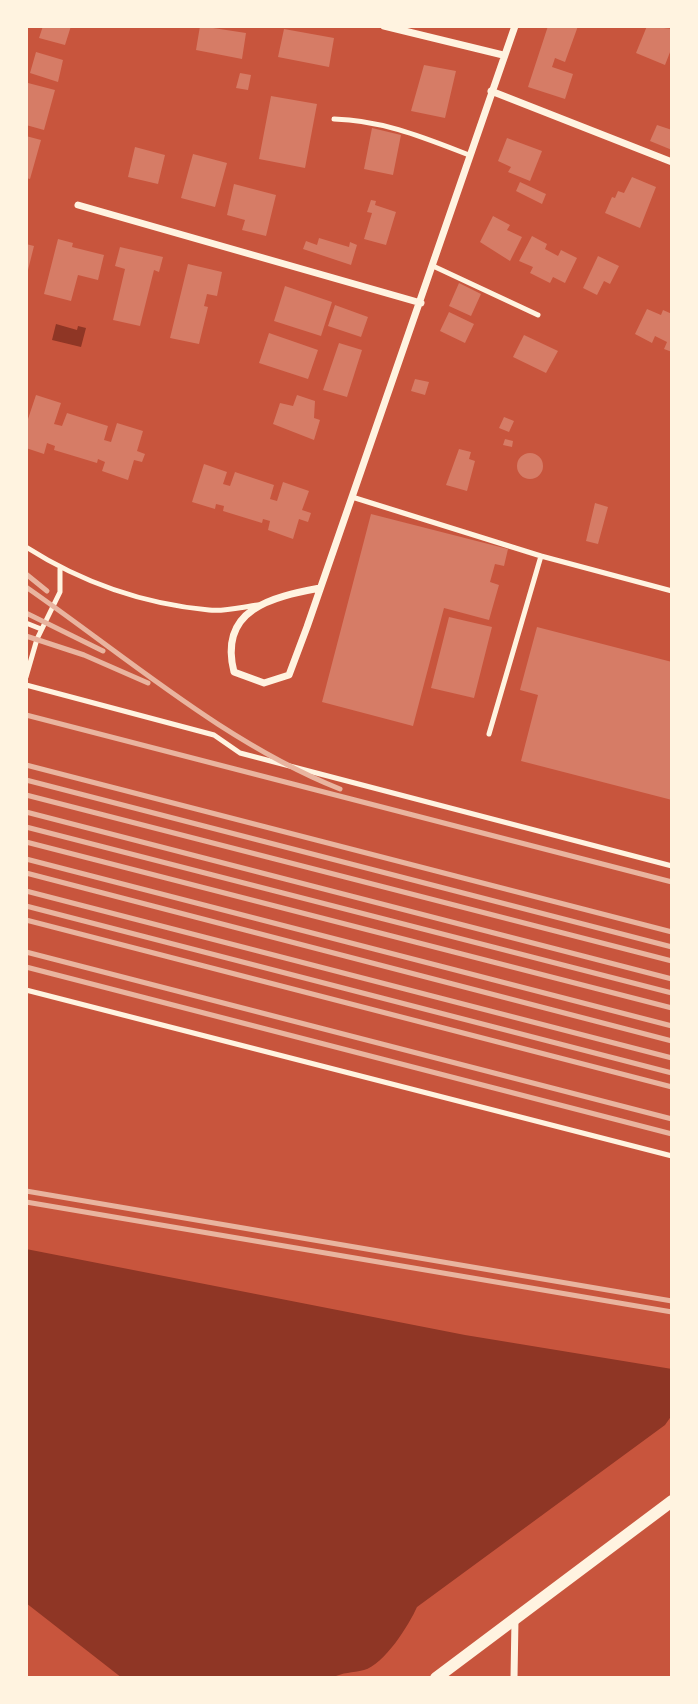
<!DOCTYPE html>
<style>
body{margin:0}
#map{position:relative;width:698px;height:1704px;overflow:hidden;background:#c8553d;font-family:Commissioner,sans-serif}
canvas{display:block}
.frame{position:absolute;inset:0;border:28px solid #fff3e0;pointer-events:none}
</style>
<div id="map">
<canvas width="698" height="1704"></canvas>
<div class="frame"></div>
</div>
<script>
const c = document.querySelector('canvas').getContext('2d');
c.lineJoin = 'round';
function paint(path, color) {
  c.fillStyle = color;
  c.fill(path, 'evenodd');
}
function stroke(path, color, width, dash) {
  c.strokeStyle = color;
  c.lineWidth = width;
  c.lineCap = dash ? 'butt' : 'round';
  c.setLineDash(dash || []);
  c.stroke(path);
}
const water = new Path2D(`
 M56 324 77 330 78 326 86 328 81 347 52 340Z
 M26 1249 465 1335 672 1369V1415L665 1425 417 1607C409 1625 384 1665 364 1670 352 1673 343 1672 332 1678H122L26 1603Z`);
const building = new Path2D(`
 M43 26H71L65 45 39 38Z
 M200 26 246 33 242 59 196 50Z
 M548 26H578L565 62 555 58 552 67 573 74 565 99 528 87Z
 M647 26 672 29V47L665 65 636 53Z
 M284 29 334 38 329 67 278 57Z
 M36 52 63 60 58 82 30 73Z
 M424 65 456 71 445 118 411 111Z
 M240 73 251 75 248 90 236 88Z
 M28 83 55 90 44 130 26 125Z
 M271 96 317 104 305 168 259 159Z
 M657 125 672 130V150L650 141Z
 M372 128 401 135 393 175 364 169Z
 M26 136 41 140 30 179 26 178Z
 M507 138 542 151 530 181 508 172 511 167 498 161Z
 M135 147 165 155 158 184 128 177Z
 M193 154 227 163 215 207 181 198Z
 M632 177 656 187 640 228 605 213 612 197 615 198 618 191 624 193Z
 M520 182 546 194 542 204 516 191Z
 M234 184 276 195 266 236 242 230 245 220 227 215Z
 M371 200 376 201 375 205 396 212 386 245 364 239 372 213 367 212Z
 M493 216 510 225 507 230 522 237 510 261 480 242Z
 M532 236 547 244 545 249 558 256 561 250 577 258 565 283 553 277 550 283 530 273 533 267 519 261Z
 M319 238 349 247 350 242 357 245 351 265 303 249 306 241 317 245Z
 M58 239 73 243 72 247 104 255 98 280 78 275 71 301 44 294Z
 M26 244 34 246 27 274H26Z
 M120 247 163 257 159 272 154 270 140 326 113 320 125 269 115 266Z
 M598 256 619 266 610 284 604 281 597 295 583 288Z
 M188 264 222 272 217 296 207 294 204 306 208 307 199 344 170 338Z
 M459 283 481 294 471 316 449 306Z
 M285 286 332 302 321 336 274 321Z
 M335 305 368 317 361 337 328 326Z
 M647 309 661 315 663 310 672 314V352L664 349 667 342 655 336 652 343 635 334Z
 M449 312 474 324 465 343 440 331Z
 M269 333 318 350 308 379 259 363Z
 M524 335 558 351 546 373 513 357Z
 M339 343 362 350 347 397 323 390Z
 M415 379 429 382 425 395 411 391Z
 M36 395 61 403 54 424 62 426 67 413 108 426 104 440 111 442 117 423 143 431 137 451 145 454 142 462 134 460 128 480 102 471 105 462 98 459 97 463 54 450 55 446 47 443 44 454 26 448V425Z
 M297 395 315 401 314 418 320 420 314 440 273 424 280 403 293 406Z
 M504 417 514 421 509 432 499 428Z
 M505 439 513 441 512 447 503 445Z
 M459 449 471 452 469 459 475 461 467 491 446 485Z
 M517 466a13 13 0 1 1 26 0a13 13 0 1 1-26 0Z
 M204 464 227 472 223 484 230 486 235 472 274 485 270 499 277 501 283 482 309 491 302 510 311 513 308 522 299 519 293 539 268 530 270 521 263 519 262 523 223 511 224 506 216 504 215 509 192 502Z
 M595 503 608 507 598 544 586 541Z
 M371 514 508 549 504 566 495 564 490 582 499 585 489 620 444 608 413 726 322 702Z
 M449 617 492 627 474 698 431 688Z
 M537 627 672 662V800L521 761 538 695 520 690Z`);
const service = new Path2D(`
 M334 119C382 120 425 138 469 155
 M433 266 538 315
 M352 497 541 556 489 734
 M26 547C81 582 144 604 209 610 224 612 242 607 258 605
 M541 556 672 591
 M26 623 41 629
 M26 677 37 639 60 592V569
 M26 685 214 735 240 753 672 866
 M26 990 672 1156`);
const minor = new Path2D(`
 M384 26 503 55
 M491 91 672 162
 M78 205 421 303
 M320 588C272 597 218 609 234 672L264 683 289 675 307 627 515 26
 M514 1678 515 1619`);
const tertiary = new Path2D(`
 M436 1678 672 1501`);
const rail = new Path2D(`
 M26 574 47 591
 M26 587C127 657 225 743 340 789
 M26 613 103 651
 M26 636 84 655 148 683
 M26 715 672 882
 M26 765 672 932
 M26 780 672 947
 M26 795 672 961
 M26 812 672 979
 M26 827 672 993
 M26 842 672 1008
 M26 859 672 1026
 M26 873 672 1041
 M26 891 672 1058
 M26 906 672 1073
 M26 920 672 1087
 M26 952 672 1119
 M26 967 672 1134
 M26 1191 672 1301
 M26 1202 672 1312`);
paint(water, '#8f3625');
paint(building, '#d67c66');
stroke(service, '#fff3e0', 5);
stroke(minor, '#fff3e0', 7);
stroke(tertiary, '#fff3e0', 12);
stroke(rail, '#e9b49f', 5);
</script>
